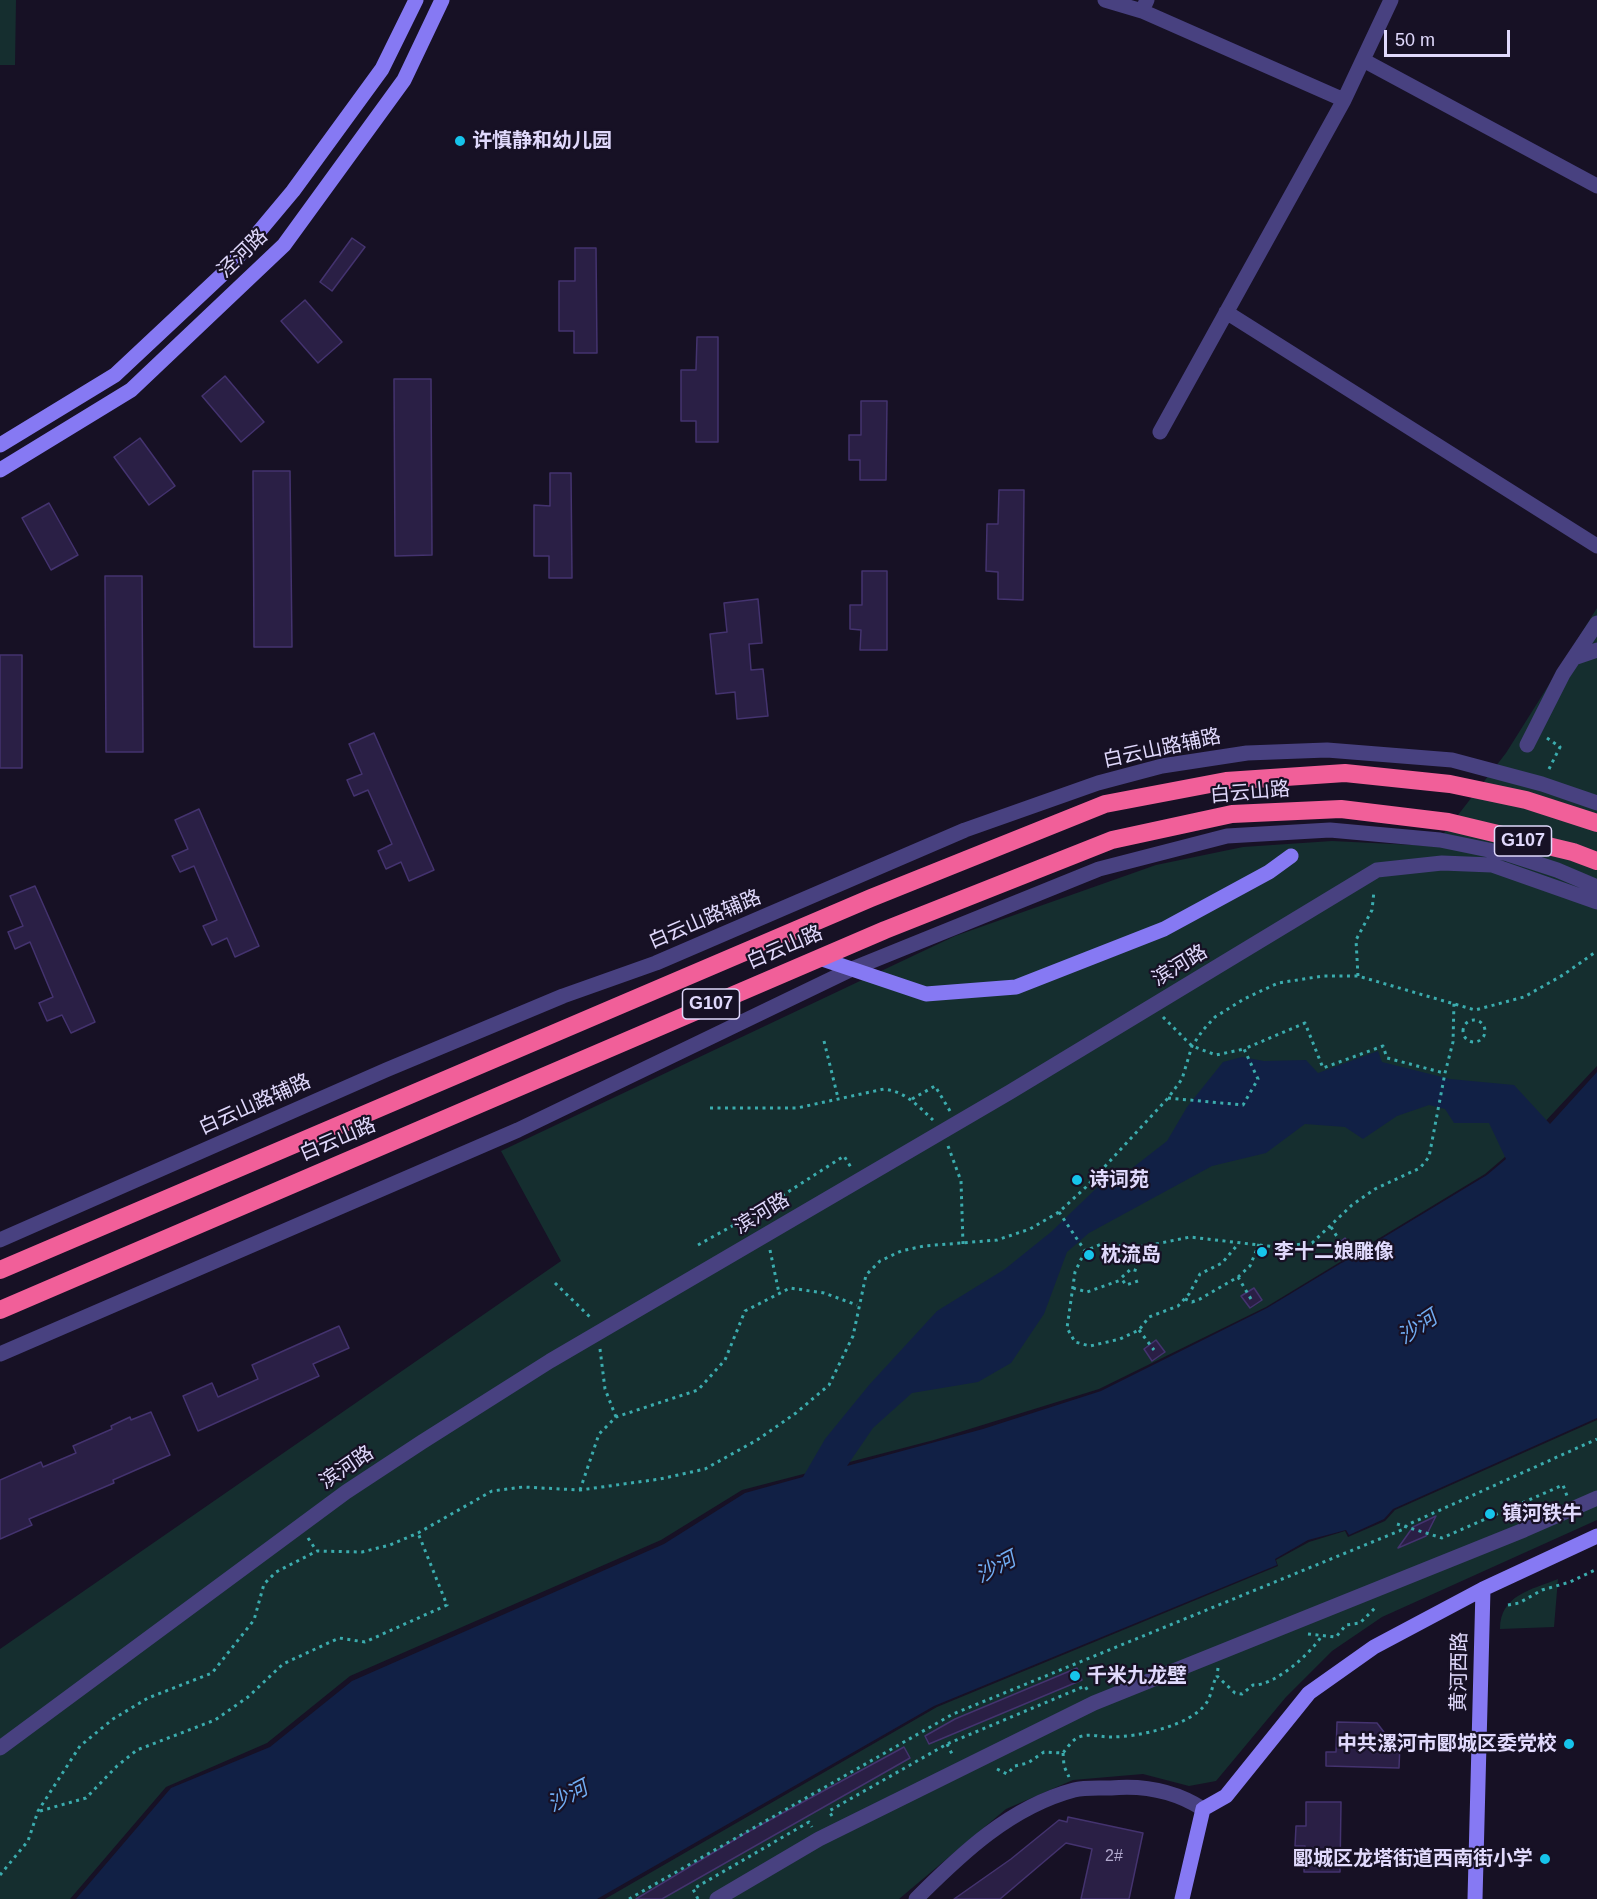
<!DOCTYPE html>
<meta charset="utf-8">
<style>
body{margin:0}
#map{position:relative;width:1597px;height:1899px;overflow:hidden;background:#171125;font-family:Helvetica,sans-serif}
canvas{display:block}
.scale{position:absolute;left:1384px;top:30px;width:126px;height:27px;box-sizing:border-box;border:3px solid #e0d9fc;border-top:0;padding-left:8px;font-size:18px;line-height:21px;white-space:nowrap;color:#e0d9fc;-webkit-text-stroke:4px #171125;paint-order:stroke}
</style>
<div id="map">
<canvas width="1597" height="1899"></canvas>
<div class="scale">50 m</div>
</div>
<script>
const c = document.querySelector('canvas').getContext('2d');
c.lineJoin = 'round';
function paint(path, color) {
  c.fillStyle = color;
  c.fill(path, 'evenodd');
}
function stroke(path, color, width, dash) {
  c.strokeStyle = color;
  c.lineWidth = width;
  c.lineCap = dash ? 'butt' : 'round';
  c.setLineDash(dash || []);
  c.stroke(path);
}
function write(font, color, halo, rows, align = 'center') {
  c.font = font + ' Helvetica,"Noto Sans SC",sans-serif';
  c.lineWidth = 4.5;
  c.setLineDash([]);
  c.textBaseline = 'middle';
  c.strokeStyle = halo;
  c.fillStyle = color;
  for (const [text, x, y, turn = 0] of rows) {
    c.save();
    c.translate(x, y);
    c.rotate((+turn || 0) * Math.PI / 180);
    c.textAlign = isNaN(turn) ? turn : align;
    if (halo) c.strokeText(text, 0, 0);
    c.fillText(text, 0, 0);
    c.restore();
  }
}
const green = new Path2D(`
 M0 0H16L15 65H0Z
 M1597 608V1066L1540 1127 1485 1174 1266 1307 1099 1389 934 1440 742 1490 661 1540 350 1676 267 1743 166 1787 70 1899H0V1649L561 1261 501 1151 955 936 1156 865 1243 847 1332 841 1434 846 1506 753Z
 M1597 1420V1520L1382 1617 1332 1651 1286 1697 1216 1781 1189 1786 1143 1774 1073 1780 1006 1809 899 1899H605L937 1707 1278 1566 1276 1560 1309 1542 1345 1531 1348 1537 1385 1521 1395 1510Z
 M1558 1579 1554 1627 1500 1629C1500 1595 1531 1590 1558 1579Z`);
const water = new Path2D(`
 M1378 1051 1382 1062 1450 1079 1514 1085 1550 1124 1597 1072V1418L1393 1509 1384 1519 1349 1535 1346 1530 1308 1540 1275 1559 1277 1565 934 1706 597 1899H76L171 1788 270 1747 352 1681 664 1544 745 1493 803 1477 825 1439 869 1385 937 1311 1005 1269 1051 1232 1112 1173 1131 1169 1167 1141 1187 1107 1223 1062 1242 1057 1264 1061 1306 1060 1318 1073ZM1429 1105 1445 1109 1454 1123H1489L1506 1159 1487 1175 1267 1308 1101 1391 983 1429 847 1466 873 1428 912 1393 978 1382 1011 1363 1044 1314 1067 1252 1089 1233 1212 1166 1266 1153 1305 1124 1345 1127 1363 1139 1397 1116Z`);
const building = new Path2D(`
 M352 238 365 247 332 291 320 282Z
 M575 248H596L597 353H574V331H559V281H575Z
 M305 300 342 342 318 363 281 321Z
 M697 337H718V442H696V421H681V370H696Z
 M225 376 264 422 241 442 202 396Z
 M394 379H431L432 555 395 556Z
 M861 401H887L886 480H860V460H849V435H861Z
 M140 438 175 486 149 505 114 457Z
 M253 471H290L292 647H254Z
 M550 473H571L572 578H549V556H534V505L550 506Z
 M999 490H1024L1023 600 998 599V572L986 571 987 524H998Z
 M49 503 78 555 51 570 22 518Z
 M862 571H887V650H860L861 630 850 629V605H862Z
 M105 576H142L143 752H106Z
 M758 599 762 643 749 644 751 670 763 669 768 716 737 719 735 692 716 694 710 634 727 632 724 603Z
 M0 655H22V768H0Z
 M374 733 434 870 409 881 401 862 386 869 378 851 392 844 368 790 354 796 347 780 362 774 349 744Z
 M199 809 259 946 235 957 227 938 212 945 203 926 217 920 194 866 180 872 172 856 188 849 175 820Z
 M35 886 95 1022 71 1033 62 1015 47 1021 39 1003 53 997 30 942 15 949 8 932 23 926 10 896Z
 M1345 1238 1353 1250 1341 1259 1333 1247Z
 M1254 1288 1262 1300 1250 1308 1241 1296Z
 M339 1326 349 1348 313 1364 319 1376 198 1431 183 1396 212 1383 218 1397 258 1379 252 1365Z
 M1156 1340 1165 1352 1152 1361 1144 1349Z
 M151 1412 170 1455 113 1480 114 1483 29 1519 32 1525 0 1539V1480L41 1462 43 1467 76 1453 73 1446 112 1429 111 1426 130 1417 131 1420Z
 M1436 1516 1426 1536 1398 1548 1413 1527Z
 M1077 1668 1082 1680 929 1744 925 1736 955 1719Z
 M1337 1722 1377 1723 1390 1740 1400 1743 1399 1768 1326 1766V1752H1336Z
 M904 1747 910 1758 662 1899H636L746 1833Z
 M1306 1802H1341L1340 1872H1304L1305 1846H1295L1296 1826H1306Z
 M1068 1817 1143 1833 1129 1899H1081L1092 1849 1066 1843 1000 1899H954L1011 1859 1059 1820 1067 1822Z`);
const path = new Path2D(`
 M1547 738 1560 747 1549 769
 M1358 976 1356 940 1372 910 1374 891
 M1163 1017 1192 1046 1216 1055 1244 1049
 M1463 1031a11 11 0 1 1 22 0a11 11 0 1 1-22 0Z
 M824 1041 838 1098
 M1168 1098 1243 1105 1258 1079 1244 1049 1305 1023 1323 1068 1383 1046 1387 1058 1444 1073
 M912 1099 935 1086 950 1111
 M710 1108H797L884 1089C906 1092 917 1105 933 1120
 M948 1146 961 1181 963 1244
 M1059 1212 1085 1251 1104 1243 1125 1247 1146 1246 1190 1237 1276 1247 1312 1243 1352 1205 1375 1189 1420 1168 1429 1157 1445 1073 1453 1042 1454 1002
 M1331 1227 1346 1251
 M698 1245 752 1215 844 1156 852 1169
 M770 1250 779 1293
 M1085 1251 1075 1272 1067 1328 1075 1342 1090 1346 1120 1339 1139 1330 1149 1317 1178 1306 1189 1294 1200 1274 1222 1263 1239 1243
 M1238 1277 1251 1299
 M1138 1281 1126 1285 1121 1278 1131 1269 1138 1271
 M555 1283 592 1319
 M1073 1288 1087 1292 1121 1280
 M1185 1299 1192 1302 1200 1299 1238 1277 1250 1266 1259 1244
 M1139 1330 1154 1350
 M600 1349 605 1389 616 1417
 M580 1490 599 1434 616 1417 698 1390 725 1360 745 1311 790 1288 824 1293 857 1305
 M1397 1524 1442 1538 1563 1485 1567 1496
 M308 1538 316 1550
 M1508 1605 1519 1603 1542 1590 1570 1582 1597 1569
 M1308 1634 1336 1637 1346 1625 1360 1623 1375 1608
 M1218 1668 1217 1676 1235 1693 1242 1694 1253 1685C1274 1686 1309 1655 1321 1637
 M947 1744 953 1756
 M1063 1753 1064 1766 1069 1777
 M997 1769 1007 1774 1015 1766 1028 1763 1044 1752 1063 1753C1067 1748 1072 1740 1079 1737 1090 1733 1099 1737 1111 1737 1137 1737 1192 1726 1207 1702 1212 1694 1212 1684 1217 1676
 M40 1811 86 1798 117 1766 137 1750 215 1720 248 1697 283 1664 339 1638 365 1642 447 1605 418 1533
 M832 1816 829 1811 947 1744 1085 1686 1088 1691
 M0 1875 28 1841 38 1811 80 1746 113 1719 148 1698 212 1673 254 1620 264 1584 276 1572 317 1551 362 1552 390 1545 418 1533 492 1491 523 1487 580 1490 660 1479 705 1469 757 1440 796 1413 829 1385 853 1336 866 1275 880 1261 901 1251 924 1246 997 1240 1030 1229 1059 1212 1086 1187 1168 1098 1182 1079 1192 1046 1203 1030 1215 1017 1244 999 1278 983 1323 976H1358L1475 1010 1524 997 1563 975 1597 951
 M629 1899 953 1714 1404 1529 1407 1525 1597 1439
 M698 1899 693 1889 809 1822 812 1827`);
const street = new Path2D(`
 M1105 0 1142 11 1147 0
 M1142 11 1344 100
 M1363 60 1597 186
 M1226 312 1597 546
 M1160 432 1344 100 1391 0
 M1574 658 1597 650
 M1527 745 1563 674 1597 623
 M0 1240 386 1070 563 996 656 963 965 830 1098 783 1162 766 1247 753 1327 750 1452 760 1542 784 1597 803
 M0 1354 518 1130 852 969 1099 869 1227 836 1330 830 1440 840 1508 854 1557 870 1597 887
 M0 1748 346 1492 422 1442 550 1361 1010 1092 1377 870 1442 863 1492 865 1597 902
 M717 1899 819 1839 1094 1703 1524 1530 1597 1498
 M916 1899C961 1854 1010 1807 1074 1790 1085 1787 1099 1788 1111 1788 1144 1785 1175 1791 1203 1809`);
const secondary = new Path2D(`
 M0 445 115 375 226 271 293 191 382 69 416 0
 M0 470 131 390 284 245 404 80 442 0
 M819 958 926 994 1016 987 1164 929 1269 872 1291 856
 M1182 1899 1203 1809 1226 1796 1309 1693 1374 1647 1483 1589 1597 1536
 M1475 1899 1483 1589`);
const highway = new Path2D(`
 M0 1270 871 898 1105 804 1226 781 1345 773 1450 784 1526 800 1597 823
 M0 1310 885 930 1112 840 1232 814 1341 809 1448 822 1573 852 1597 861`);
const markers = [
 [460,141,6,"#16c4eb"],
 [1077,1180,6,"#16c4eb"],
 [1262,1252,6,"#16c4eb"],
 [1089,1255,6,"#16c4eb"],
 [1490,1514,6,"#16c4eb"],
 [1075,1676,6,"#16c4eb"],
 [1569,1744,6,"#16c4eb"],
 [1545,1859,6,"#16c4eb"]
];
const numberNames = [
 ["2#",1114,1857]
];
const shields = [
 [1523,841,57],
 [711,1004,57]
];
const shieldNames = [
 ["G107",1523,841],
 ["G107",711,1004]
];
const poiNames = [
 ["许慎静和幼儿园",472,141],
 ["诗词苑",1089,1180],
 ["李十二娘雕像",1274,1252],
 ["枕流岛",1101,1255],
 ["镇河铁牛",1502,1514],
 ["千米九龙壁",1087,1676],
 ["中共漯河市郾城区委党校",1557,1744,"right"],
 ["郾城区龙塔街道西南街小学",1533,1859,"right"]
];
const streetNames = [
 ["泾河路",243,254,-44],
 ["白云山路辅路",1162,749,-12],
 ["白云山路",1250,793,-5],
 ["白云山路辅路",705,920,-23],
 ["白云山路",785,948,-23],
 ["滨河路",1180,966,-31],
 ["白云山路辅路",255,1105,-24],
 ["白云山路",338,1140,-23],
 ["滨河路",762,1214,-31],
 ["滨河路",347,1468,-34],
 ["黄河西路",1460,1672,-89]
];
const waterNames = [
 ["沙河",1418,1328,-34],
 ["沙河",996,1568,-28],
 ["沙河",568,1797,-28]
];
paint(green, '#152e2f');
paint(water, '#112045');
paint(building, '#2a1f45');
stroke(building, '#44336f', 1.5);
stroke(path, '#3bacae', 3, [3, 4.5]);
stroke(street, '#484180', 15);
stroke(secondary, '#8679f3', 15);
stroke(highway, '#f15f99', 18);
for (const [x, y, r, color] of markers) {
  const dot = new Path2D();
  dot.arc(x, y, r, 0, 2 * Math.PI);
  c.fillStyle = color;
  c.fill(dot);
  stroke(dot, '#171125', 2);
}
write('16px', '#b2aace', null, numberNames);
for (const [x, y, w] of shields) {
  const box = new Path2D();
  box.roundRect(x - w / 2, y - 15, w, 30, 4.5);
  c.fillStyle = '#171125';
  c.fill(box);
  stroke(box, '#e0d9fc', 1.5);
}
write('bold 18px', '#e0d9fc', null, shieldNames);
write('bold 20px', '#e0d9fc', '#171125', poiNames, 'left');
write('20px', '#e0d9fc', '#171125', streetNames);
write('italic 21px', '#70acf2', '#171125', waterNames);
</script>
